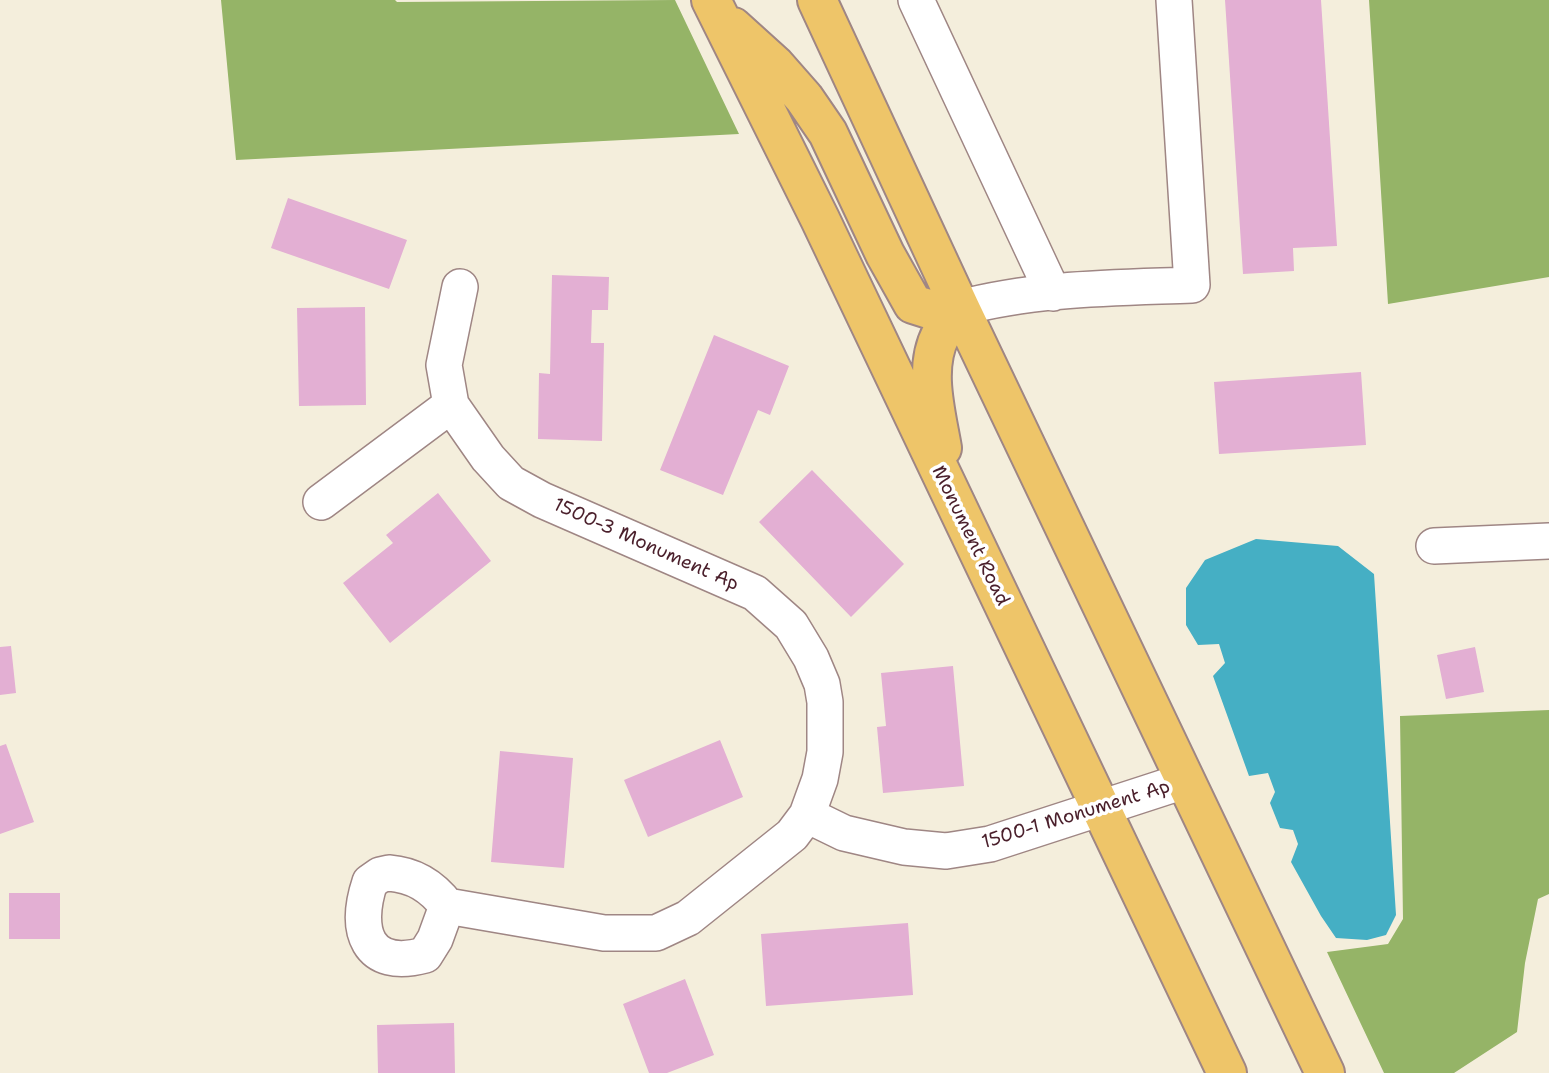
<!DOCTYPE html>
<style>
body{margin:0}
canvas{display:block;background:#f4eedc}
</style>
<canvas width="1549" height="1073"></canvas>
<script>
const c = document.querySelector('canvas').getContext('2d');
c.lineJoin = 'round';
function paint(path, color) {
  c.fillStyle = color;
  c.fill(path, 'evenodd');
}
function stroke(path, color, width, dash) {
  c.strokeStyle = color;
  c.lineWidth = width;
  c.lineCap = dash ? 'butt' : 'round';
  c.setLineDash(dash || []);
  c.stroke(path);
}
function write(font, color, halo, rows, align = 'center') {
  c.font = font + ' "Shantell Sans",sans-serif';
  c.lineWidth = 7;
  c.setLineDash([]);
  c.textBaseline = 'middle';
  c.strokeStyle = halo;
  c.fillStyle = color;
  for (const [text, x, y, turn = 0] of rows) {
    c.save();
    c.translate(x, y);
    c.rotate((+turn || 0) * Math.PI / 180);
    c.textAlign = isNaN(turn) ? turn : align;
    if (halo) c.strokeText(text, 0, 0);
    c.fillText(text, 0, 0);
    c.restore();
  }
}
const forest = new Path2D(`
 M221 0H395L397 2 675 0 739 134 236 160Z
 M1369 0H1549V277L1388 304Z
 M1549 710V894L1538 899 1525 963 1517 1032 1454 1073H1384L1327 952 1388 944 1403 919 1400 716Z`);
const water = new Path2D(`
 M1256 539 1338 546 1374 574 1396 915 1386 935 1367 940 1336 938 1321 916 1291 862 1298 844 1293 830 1280 828 1270 803 1275 792 1268 773 1249 776 1213 676 1225 663 1219 644 1198 645 1186 625V588L1205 560Z`);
const building = new Path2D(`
 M1225 0H1321L1337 246 1293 248 1294 271 1243 274Z
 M288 198 407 240 389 289 271 248Z
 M552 275 609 277 608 310H592L591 343H604L602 441 538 439 539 373 550 374Z
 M365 307 366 405 299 406 297 308Z
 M714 335 789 366 770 415 758 410 723 495 660 470Z
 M1361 372 1366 445 1219 454 1214 382Z
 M812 470 904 564 851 617 759 522Z
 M438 493 491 561 390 643 343 583 393 543 386 535Z
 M11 646 16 693 0 695V647Z
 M1475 647 1484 692 1446 699 1437 655Z
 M953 666 964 786 883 793 877 727 886 726 881 673Z
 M720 740 743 797 648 837 624 780Z
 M6 744 34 822 0 834V746Z
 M500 751 573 758 564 868 491 862Z
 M9 893H60V939H9Z
 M908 923 913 995 766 1006 761 934Z
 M685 979 714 1055 667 1073H649L623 1004Z
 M454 1023 455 1073H378L377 1025Z`);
const minor = new Path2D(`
 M916 0 1053 293
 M960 308C1035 288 1115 288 1192 285L1174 0
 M321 502 451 405
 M1434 546 1549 541
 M807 815 844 833 904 847 946 851 990 844 1184 781
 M389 873C414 875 432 886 447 906L435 939 425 955C366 971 354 930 370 882L380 875Z
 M447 906 604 933H656L688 918 792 835 807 815 820 779 825 752V702L822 684 811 658 791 625 755 593 542 500 511 483 488 458 451 405 444 365 460 287`);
const major = new Path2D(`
 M711 0 820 219 1227 1073
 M817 0 960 308 1325 1073
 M733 27 775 65 804 98 828 133 885 254 913 304 935 311 960 308
 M942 448C936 413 923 368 941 334 946 325 954 316 960 308`);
const streetNames = [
 ["Monument Road",970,536,64],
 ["1500-3 Monument Ap",646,545,24],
 ["1500-1 Monument Ap",1076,815,-17]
];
paint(forest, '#95b467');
paint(water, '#45afc4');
paint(building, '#e3afd3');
stroke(minor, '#9f8684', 38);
stroke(major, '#9f8684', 42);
stroke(minor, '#fff', 35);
stroke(major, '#eec569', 38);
write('19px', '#4a1f2b', '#fff', streetNames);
</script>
